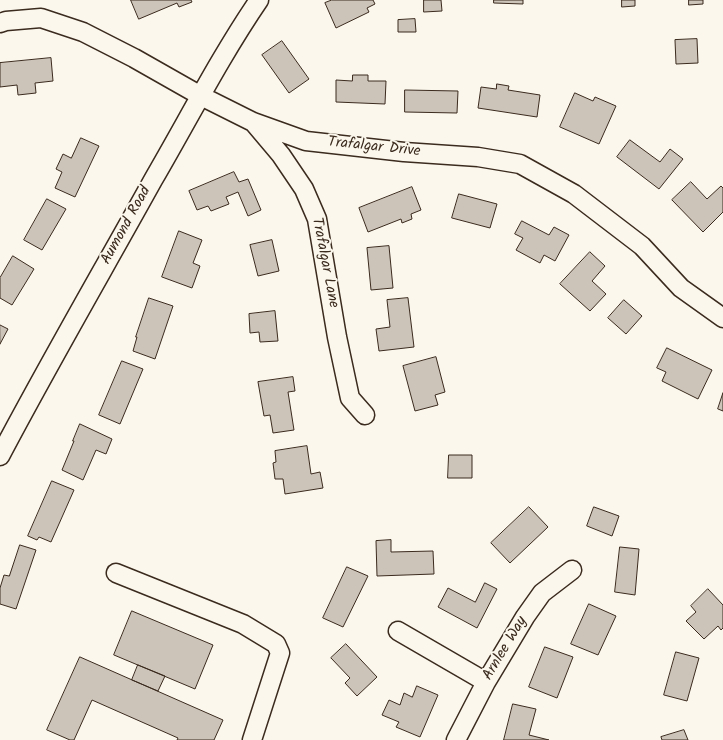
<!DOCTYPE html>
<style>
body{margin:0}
canvas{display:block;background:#fbf7ec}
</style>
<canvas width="723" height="740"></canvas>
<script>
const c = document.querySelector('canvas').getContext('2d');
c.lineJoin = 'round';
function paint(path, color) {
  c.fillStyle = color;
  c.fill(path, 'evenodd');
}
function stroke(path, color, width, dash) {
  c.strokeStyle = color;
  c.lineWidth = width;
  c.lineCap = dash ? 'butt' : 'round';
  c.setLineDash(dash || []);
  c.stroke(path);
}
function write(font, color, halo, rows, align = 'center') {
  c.font = font + ' Kalam,sans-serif';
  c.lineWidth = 4;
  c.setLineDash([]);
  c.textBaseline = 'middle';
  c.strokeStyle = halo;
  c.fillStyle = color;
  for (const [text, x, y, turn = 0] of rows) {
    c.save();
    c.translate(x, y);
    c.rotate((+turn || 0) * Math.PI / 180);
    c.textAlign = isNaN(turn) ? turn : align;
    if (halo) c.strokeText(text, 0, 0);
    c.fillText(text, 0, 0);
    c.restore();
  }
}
const building = new Path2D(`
 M131 0H191L192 2 179 7 177 3 139 19Z
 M332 0H373L375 4 367 8 369 12 336 28 325 3Z
 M424 0H441L442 11 424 12Z
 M494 0H523V4L494 3Z
 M622 0H635V6L622 7Z
 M689 0H703V4L689 5Z
 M415 19 416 32H398V20Z
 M697 39 698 63 676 64 675 40Z
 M282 41 309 79 289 93 262 55Z
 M51 58 53 81 35 83 36 93 18 95 17 85 0 87V63Z
 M353 75H368V81H386L385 104 336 102V80L352 81Z
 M497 84 509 86 508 90 540 95 537 117 478 108 481 87 496 89Z
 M405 90 458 91 457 113 405 112Z
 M575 93 593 101 595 97 616 106 599 144 560 127Z
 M81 138 99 146 75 197 55 188 62 172 56 169 63 154 71 158Z
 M630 140 660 162 670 149 683 159 659 189 617 157Z
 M234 172 239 182 248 179 261 210 248 216 238 192 226 197 229 204 211 211 208 206 197 210 189 191Z
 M691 182 707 199 721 186 723 188V212L703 232 672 200Z
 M412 187 421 210 411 214 412 219 402 223 401 219 368 232 359 208Z
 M459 194 497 204 490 228 452 218Z
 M47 199 66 209 42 250 24 240Z
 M522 221 549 235 554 227 569 235 555 261 544 255 540 263 516 250 523 238 515 234Z
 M179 231 202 240 193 263 200 266 192 288 162 277Z
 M272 240 279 271 258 276 250 245Z
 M389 246 393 288 371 290 367 248Z
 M590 252 605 266 592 281 606 294 590 311 560 284Z
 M13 256 34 269 12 305 0 298V278Z
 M149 298 173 306 155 359 133 351 137 337H136Z
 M408 298 414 347 379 351 376 329 390 327 387 300Z
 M624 300 642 316 626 334 608 318Z
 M275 311 278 341 260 342 259 332 250 333 249 314Z
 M0 325 8 329 0 344Z
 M667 348 712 370 698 399 662 381 666 372 657 368Z
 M436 357 445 392 435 395 438 405 415 411 403 366Z
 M122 361 143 369 120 424 99 415Z
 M293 377 295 391 288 392 294 430 273 433 270 415 264 416 258 382Z
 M723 393V411L718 409Z
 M80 424 112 439 106 454 96 450 83 480 62 470 74 441H73Z
 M307 446 311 474 320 472 323 488 285 494 283 479H275L273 463 276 462 275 451Z
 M449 455H472V478H448Z
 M52 481 74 490 51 542 39 537 37 540 28 536Z
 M529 507 548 527 510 563 491 543Z
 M594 507 619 516 612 536 587 526Z
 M391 540V552L433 551 434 574 377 576 376 541Z
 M20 545 36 550 16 609 0 604V588L4 575 9 576Z
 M620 547 639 549 635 595 615 592Z
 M347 567 368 576 343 627 323 618Z
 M485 583 497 589 477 628 438 607 448 588 475 602Z
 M708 589 723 605V628L721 630 718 626 704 639 686 621 696 612 691 606Z
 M589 604 616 616 598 655 571 644Z
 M132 611 213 645 195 689 114 655Z
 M346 644 377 677 357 696 345 683 350 678 331 658Z
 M545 647 573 657 557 698 529 687Z
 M676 652 699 658 687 701 664 695Z
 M80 657 223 720 214 740H177L178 738 92 700 74 740H70L47 730Z
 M138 665 165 676 158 691 132 680Z
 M417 686 438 695 420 737 396 727 399 722 382 715 389 700 400 705 404 693 412 697Z
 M513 704 536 709 529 735 549 740H504Z
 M684 730 688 740H662L661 737Z`);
const minor = new Path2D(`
 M0 23 6 21 41 18 83 32 134 58 201 96 253 122 306 141 404 152 478 157 520 164 574 194 642 246 681 288 723 318
 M254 123 281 155 304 189 317 219 337 337 350 398 365 415
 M0 456C49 363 102 272 153 180 188 120 220 57 259 0
 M116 573 243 624 276 644 280 653 252 740
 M398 631 486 682
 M456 740 486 682 525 617 542 593 572 570`);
const streetNames = [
 ["Trafalgar Drive",374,148,6],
 ["Aumond Road",127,226,-61],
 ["Trafalgar Lane",324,263,79],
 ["Arnlee Way",506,649,-59]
];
paint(building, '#ccc4b9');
stroke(building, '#3b2a1e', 1);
stroke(minor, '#3b2a1e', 21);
stroke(minor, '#fbf7ec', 18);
write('15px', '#3b2a1e', '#fbf7ec', streetNames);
</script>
